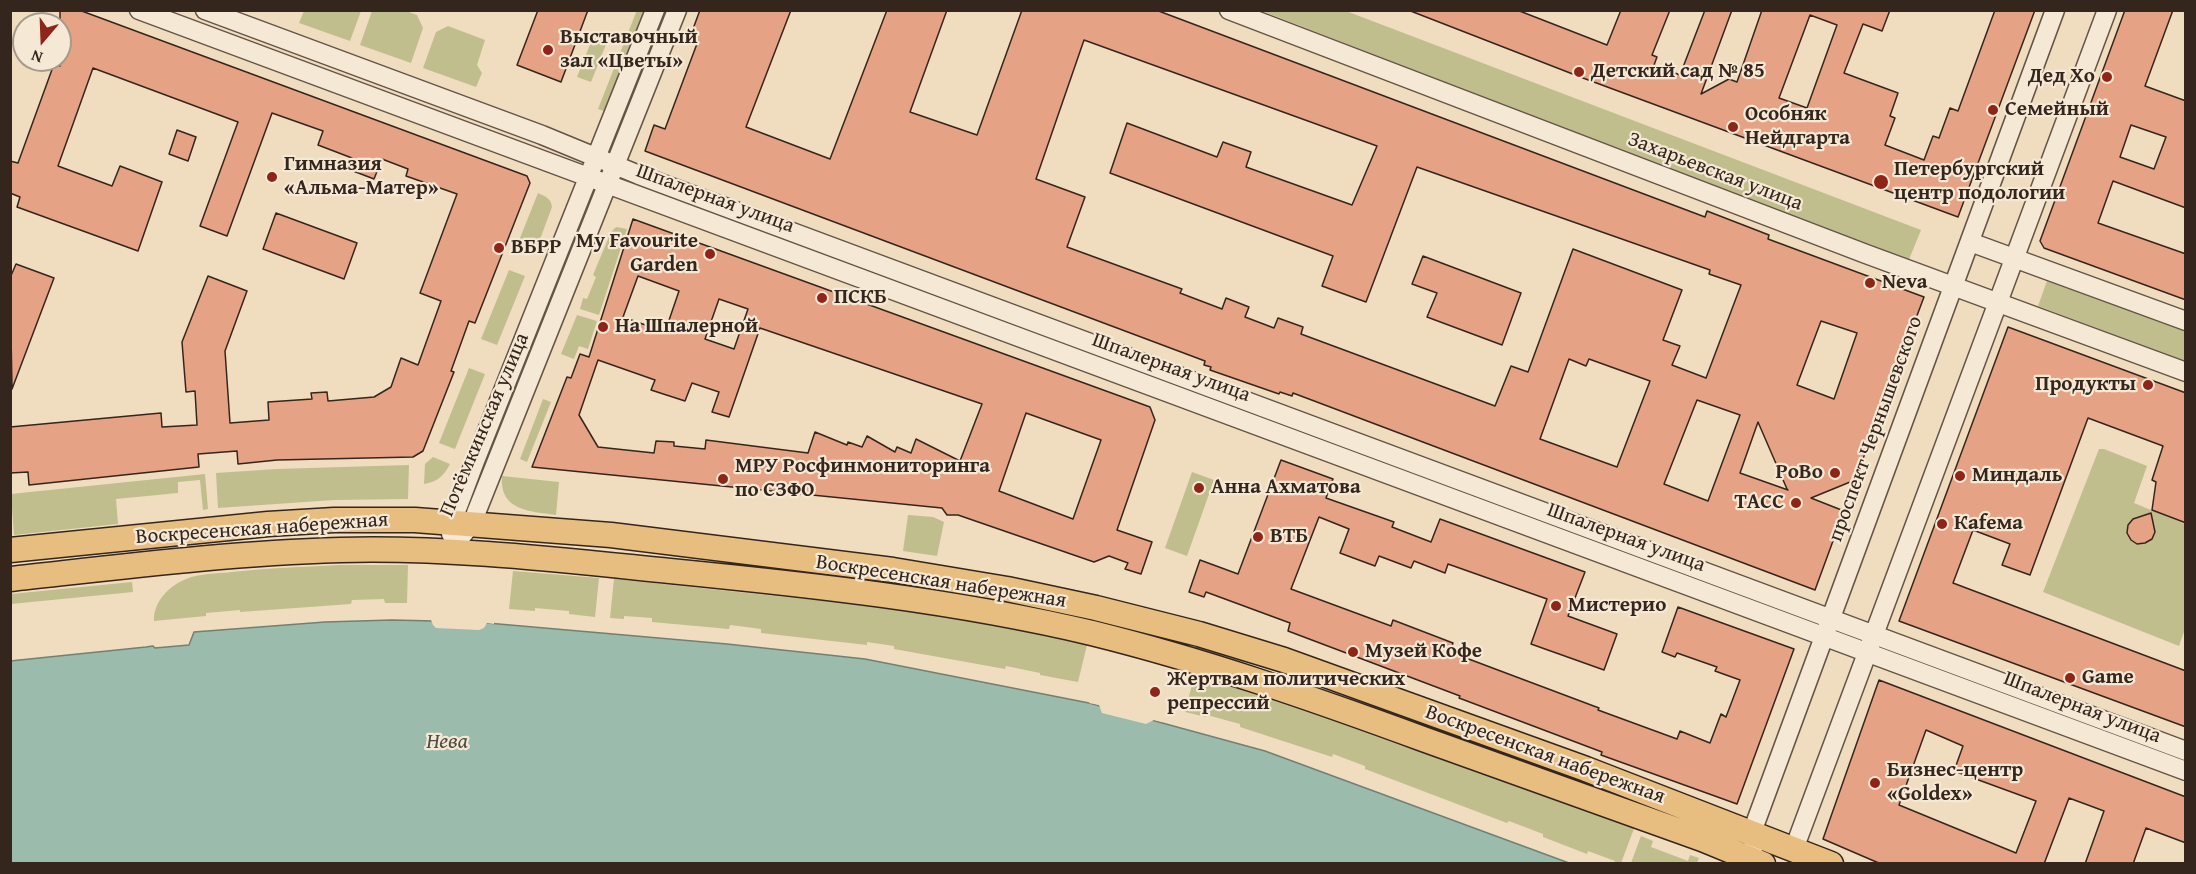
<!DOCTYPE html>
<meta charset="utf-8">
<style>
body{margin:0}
#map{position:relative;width:2196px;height:874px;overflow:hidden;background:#f0dcbf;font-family:"Gentium Book Plus",serif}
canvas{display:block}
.frame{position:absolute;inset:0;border:12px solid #35261d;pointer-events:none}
.north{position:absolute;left:12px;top:12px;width:60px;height:60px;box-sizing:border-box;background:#f5e8d5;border:2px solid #a89a8b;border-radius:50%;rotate:199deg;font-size:16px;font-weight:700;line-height:24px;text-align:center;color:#35261d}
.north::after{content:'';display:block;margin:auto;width:21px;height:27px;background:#8f2418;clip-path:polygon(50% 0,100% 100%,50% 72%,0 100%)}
</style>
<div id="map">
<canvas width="2196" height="874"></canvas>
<div class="frame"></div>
<div class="north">N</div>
</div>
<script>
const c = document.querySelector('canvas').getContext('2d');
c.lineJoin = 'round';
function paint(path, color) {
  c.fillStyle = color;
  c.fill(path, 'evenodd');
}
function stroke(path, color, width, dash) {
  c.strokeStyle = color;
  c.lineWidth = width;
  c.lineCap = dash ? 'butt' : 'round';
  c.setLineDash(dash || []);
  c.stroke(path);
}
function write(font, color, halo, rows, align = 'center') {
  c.font = font + ' "Gentium Book Plus",serif';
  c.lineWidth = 4.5;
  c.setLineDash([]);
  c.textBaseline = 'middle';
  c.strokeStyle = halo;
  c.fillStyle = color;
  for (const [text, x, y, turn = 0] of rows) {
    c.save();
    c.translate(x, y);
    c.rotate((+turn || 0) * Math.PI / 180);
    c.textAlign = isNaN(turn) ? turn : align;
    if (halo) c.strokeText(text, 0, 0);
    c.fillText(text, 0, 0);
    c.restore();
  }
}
const green = new Path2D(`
 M637 10 644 11 604 111 598 109Z
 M304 11V10L361 11 350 41 299 23Z
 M372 11H406L417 15 423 28 411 63 360 45Z
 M1262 11H1346L1921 230 1908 262Z
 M448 26 485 40 477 65 482 73 476 87 423 68 436 32Z
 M593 37 607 42 591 82 577 77Z
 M538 193C546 197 551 198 552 207L536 250 518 243Z
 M616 227 627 229 599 315 580 309 583 298 587 299 596 277 593 275 611 232Z
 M509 270 525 276 497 345 481 339Z
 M2047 281 2185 331V361L2038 306Z
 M577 315 597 321 588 349 579 346 574 359 561 354Z
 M469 368 485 374 455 449 439 443Z
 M543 399 551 402 527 462 520 459Z
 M2099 449H2104L2147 466 2134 503 2185 524V629L2179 646 2043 592Z
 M433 457 450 464C444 476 437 482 424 484L425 464Z
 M409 465 408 499 334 500 218 508 216 473 277 469Z
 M1192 472 1214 480 1187 556 1165 548Z
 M205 474 208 509 203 510 200 480 178 482V493L116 499 118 524 14 535 11 494Z
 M502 476 559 482 556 515C530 511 499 511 502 476Z
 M908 515 933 517 944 522 937 556 903 551Z
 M339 565H408L407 603H385L384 599 352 600 351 604 240 612V610L206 613V616L154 621C153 602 169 586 186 579 200 573 217 574 232 572 267 568 303 567 339 565Z
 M513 571 599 578 595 617 569 614V611L535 608V611L509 609Z
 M614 579 881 607 1000 626 1087 645 1078 682 1040 675V673L1006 666 1005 669 894 649V646L867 642V645L761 633V629L730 625 729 629 652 622V618L624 616V619L610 618Z
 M132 582 133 592 11 604V594Z
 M1195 673 1272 696 1635 826 1621 863H1614L1615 861 1588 851 1587 854 1543 837V834L1509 821 1507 823 1365 769V766L1333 754 1332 757 1240 727V724L1207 715 1206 717 1185 712Z
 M1641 836 1653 841 1651 847 1688 861 1690 855 1699 858 1697 863H1631Z`);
const water = new Path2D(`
 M392 620 476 622 727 644 865 659 1089 703 1265 751 1569 863H11L10 661 146 647 153 646 155 648 189 645 194 632 325 622Z`);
const pier = new Path2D(`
 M422 617 476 619 494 621V624L487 623 484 628 479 630 436 628 433 625 431 620H422Z
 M1090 700 1163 719 1162 722 1154 720 1146 724 1102 713 1099 705 1089 703Z`);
const building = new Path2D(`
 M60 10H79L527 176 530 183 475 323 469 321 451 371 454 372 423 451 413 457 277 460 238 464 237 451 198 454 199 467 29 485 28 472 10 473V427L161 413 162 427 197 425 195 391 186 392 182 342 208 276 247 291 225 351 230 423 269 420 268 402 312 399 311 393 327 392 328 401 374 397 391 387 401 358 418 365 441 301 420 293 457 194 406 176 408 169 382 159 374 179 348 169 352 158 318 145 323 131 272 113 227 236 200 226 238 122 93 68 58 166 112 186 120 166 162 182 138 251 17 207 20 197 10 193V161L18 163 54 64 60 66Z
 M538 10H588L561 82 517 65Z
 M700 10H791L746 127 830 159 887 10H947L910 112 977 135 1022 10H1156L1705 217 1707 211 1769 235 1768 239 1924 297 1855 480 1811 498 1844 511 1815 590 1293 393 1292 396 1280 392 1279 394 1210 370 1211 367 1204 365 1205 361 645 151 654 125 665 129 698 41 690 37ZM1084 40 1377 146 1352 205 1246 167 1251 152 1223 142 1217 157 1127 123 1110 173 1333 256 1322 286 1366 302 1417 167 1710 270 1709 274 1741 285 1706 378 1672 365 1680 346 1663 340 1682 290 1573 249 1528 372 1511 366 1495 406 1301 334 1303 327 1278 318 1274 328 1245 317 1249 307 1226 298 1222 309 1180 293 1182 289 1067 247 1085 197 1036 179ZM1821 321 1857 333 1834 399 1797 385ZM1569 359 1586 366 1589 359 1650 381 1617 467 1540 439ZM1697 400 1740 415 1708 501 1664 484ZM1758 422 1787 489 1788 490 1740 473Z
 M1408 10H1517L1607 45 1621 10H1670L1652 55 1657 57 1654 65 1680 75 1705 10H1732L1701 94 1729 79 1737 82 1762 10H1890L1882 31 1863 24 1844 73 1898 93 1890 116 1895 118 1885 145 1924 160 1933 136 1939 138 1950 108 1958 111 1995 10H2035L1958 217 1583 78ZM1810 15 1837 25 1807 108 1779 98Z
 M2125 10H2173L2145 86 2186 101V208L2113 181 2098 223 2186 254V300L2044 248 2040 241ZM2131 125 2166 137 2154 169 2120 157Z
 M177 130 196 137 188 161 169 154Z
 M276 213 357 243 344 279 263 249Z
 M633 219 1150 407 1155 420 1117 530 1152 542 1141 574 1125 569 1128 563 1109 556 1094 562 958 515H947L942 508 532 467 567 377 571 378 580 354 589 357ZM638 276 679 291 665 332 623 317ZM719 299 748 309 734 349 705 339ZM760 328 982 404 960 461 916 439 911 453 897 447 895 452 867 436 862 447 848 442 847 445 815 432 808 453 706 440 705 449 674 446V442L656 441 654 453 598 447 579 415 598 360 655 380 651 390 685 401 692 383 719 392 712 412 729 417ZM1026 413 1101 440 1073 519 999 491Z
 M1423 256 1521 293 1502 345 1427 317 1437 293 1412 284Z
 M16 264 54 278 12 389 10 278Z
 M2008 327 2186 393V523L2152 510 2156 482 2152 480 2163 446 2088 418 2030 575 2002 565 2010 544 1973 530 1953 583 2186 671V727L1899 621Z
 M1281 460 1333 479 1326 498 1394 522 1392 527 1431 542 1440 519 1585 572 1568 616 1617 634 1604 670 1531 644 1547 599 1448 564 1445 573 1414 561 1411 568 1379 556 1375 566 1340 553 1349 529 1319 517 1291 589 1391 626 1393 620 1453 643 1450 652 1599 708 1598 710 1677 739 1680 731 1710 743 1721 714 1726 717 1740 680 1715 671 1717 667 1677 653 1675 657 1662 652 1678 607 1794 649 1737 804 1601 755 1602 752 1459 698 1460 696 1288 631 1290 623 1206 592 1204 597 1189 592 1200 560 1238 574Z
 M2151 513 2155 532 2152 539 2145 543 2137 544 2131 540 2127 533 2128 525 2133 519Z
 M1879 680 2186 797V843L2146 828 2133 864H2085L2104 811 2069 798 2044 864H1881L1823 839ZM1926 730 1963 746 1954 771 2036 801 2016 853 1899 805Z`);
const minor = new Path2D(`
 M139 10 2186 771
 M205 10 542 135 639 175 2186 751
 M1229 10 1866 254 2186 372
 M1970 242 2186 321
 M451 534 452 522 475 461 655 10
 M450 551 472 523 677 10
 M1754 846 1752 832 2055 10
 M1794 849 2107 10`);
const major = new Path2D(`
 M10 550 268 524 334 520H415L611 535 893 570 1007 589 1096 608 1199 634 1284 660 1586 769 1831 864
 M10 579C120 567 230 553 340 550 450 547 560 560 670 571 811 585 953 600 1092 633 1205 661 1314 699 1423 739 1516 772 1609 805 1702 839L1763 864`);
const markers = [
 [548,50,6,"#8f2418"],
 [1579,72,6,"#8f2418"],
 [2107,77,6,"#8f2418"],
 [1993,110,6,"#8f2418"],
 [1733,127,6,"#8f2418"],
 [272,177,6,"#8f2418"],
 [1881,182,8,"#8f2418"],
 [499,248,6,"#8f2418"],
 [710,254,6,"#8f2418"],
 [1870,283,6,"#8f2418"],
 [822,298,6,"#8f2418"],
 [603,327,6,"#8f2418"],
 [2148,385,6,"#8f2418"],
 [1835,473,6,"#8f2418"],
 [1960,476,6,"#8f2418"],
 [723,479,6,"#8f2418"],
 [1199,488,6,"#8f2418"],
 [1796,503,6,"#8f2418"],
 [1942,524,6,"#8f2418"],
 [1258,537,6,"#8f2418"],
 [1556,606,6,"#8f2418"],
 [1353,652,6,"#8f2418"],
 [2070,678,6,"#8f2418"],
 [1155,692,6,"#8f2418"],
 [1875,783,6,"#8f2418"]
];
const poiNames = [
 ["Выставочный",560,38],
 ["зал «Цветы»",560,62],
 ["Детский сад № 85",1591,72],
 ["Дед Хо",2095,77,"right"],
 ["Семейный",2005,110],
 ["Особняк",1745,115],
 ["Нейдгарта",1745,139],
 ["Гимназия",284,165],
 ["«Альма-Матер»",284,189],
 ["Петербургский",1894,170],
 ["центр подологии",1894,194],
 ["My Favourite",698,242,"right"],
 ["Garden",698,266,"right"],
 ["ВБРР",511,248],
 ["Neva",1882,283],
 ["ПСКБ",834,298],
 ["На Шпалерной",615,327],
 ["Продукты",2136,385,"right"],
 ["МРУ Росфинмониторинга",735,467],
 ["по СЗФО",735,491],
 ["PoBo",1823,473,"right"],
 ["Миндаль",1972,476],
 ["Анна Ахматова",1211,488],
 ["ТАСС",1784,503,"right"],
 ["Каfема",1954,524],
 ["ВТБ",1270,537],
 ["Мистерио",1568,606],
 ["Музей Кофе",1365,652],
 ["Game",2082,678],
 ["Жертвам политических",1167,680],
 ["репрессий",1167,704],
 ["Бизнес-центр",1887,771],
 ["«Goldex»",1887,795]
];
const streetNames = [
 ["Захарьевская улица",1715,172,21],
 ["Шпалерная улица",715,199,20],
 ["Шпалерная улица",1171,368,20],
 ["Потёмкинская улица",485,425,-67],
 ["проспект Чернышевского",1876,429,-70],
 ["Воскресенская набережная",262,529,-4],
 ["Шпалерная улица",1626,538,20],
 ["Воскресенская набережная",941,582,9],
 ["Шпалерная улица",2082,708,21],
 ["Воскресенская набережная",1545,755,20]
];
const waterNames = [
 ["Нева",447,742]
];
paint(green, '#c1be8d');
paint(water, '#9bbcad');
stroke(water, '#728073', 1.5);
paint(pier, '#f0dcbf');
paint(building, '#e6a284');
stroke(building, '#35261d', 1.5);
stroke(minor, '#645446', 21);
stroke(major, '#35261d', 27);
stroke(minor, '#f5e8d5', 18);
stroke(major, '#e8be80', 24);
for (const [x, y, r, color] of markers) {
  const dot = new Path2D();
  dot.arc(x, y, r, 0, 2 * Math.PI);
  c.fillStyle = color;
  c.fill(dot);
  stroke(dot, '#f5e8d5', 2);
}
write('bold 21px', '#35261d', '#f5e8d5', poiNames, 'left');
write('21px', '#35261d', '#f5e8d5', streetNames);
write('italic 22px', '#4e4c41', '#f5e8d5', waterNames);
</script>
